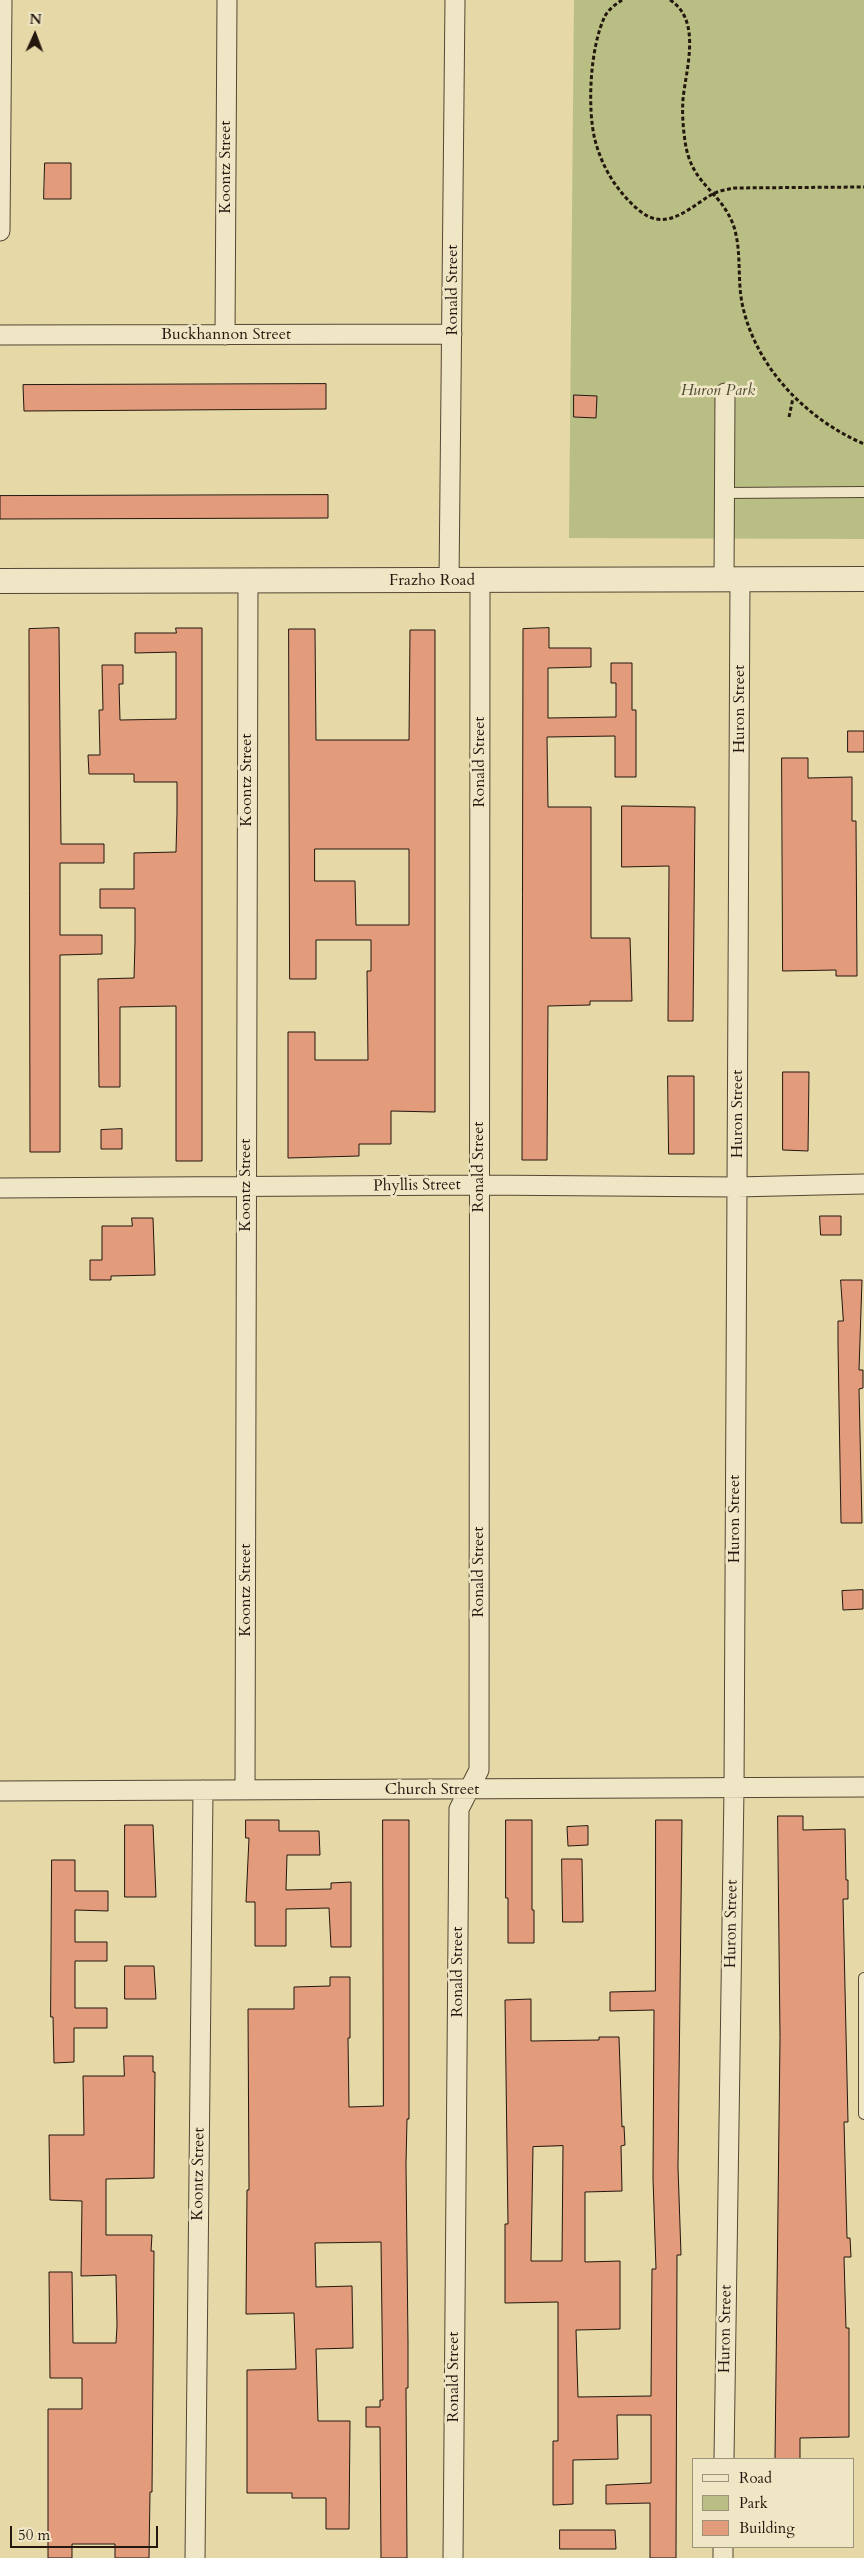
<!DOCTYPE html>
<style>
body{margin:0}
#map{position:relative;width:864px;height:2558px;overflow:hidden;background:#e6d8a7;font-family:Cardo,serif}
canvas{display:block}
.legend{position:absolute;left:692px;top:2458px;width:162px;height:90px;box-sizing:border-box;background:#efe6c6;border:1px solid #9d937c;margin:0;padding:6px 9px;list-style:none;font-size:15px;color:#23170e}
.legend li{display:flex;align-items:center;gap:10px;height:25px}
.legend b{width:25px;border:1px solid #9d937c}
.north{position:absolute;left:10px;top:10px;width:50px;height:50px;-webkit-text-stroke:4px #efe6c6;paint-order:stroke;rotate:2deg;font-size:14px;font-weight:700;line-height:20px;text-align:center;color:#23170e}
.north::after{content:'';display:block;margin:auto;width:18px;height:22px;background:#23170e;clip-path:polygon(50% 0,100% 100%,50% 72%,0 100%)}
.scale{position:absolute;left:10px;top:2526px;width:148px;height:22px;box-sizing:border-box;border:2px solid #23170e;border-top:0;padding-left:6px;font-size:15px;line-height:18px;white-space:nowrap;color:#23170e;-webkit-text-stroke:4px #efe6c6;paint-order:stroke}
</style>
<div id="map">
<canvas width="864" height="2558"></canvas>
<ul class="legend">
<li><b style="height:6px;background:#efe6c6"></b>Road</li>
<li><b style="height:14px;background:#b9be84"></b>Park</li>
<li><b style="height:14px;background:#e29c7b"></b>Building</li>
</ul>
<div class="north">N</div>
<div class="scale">50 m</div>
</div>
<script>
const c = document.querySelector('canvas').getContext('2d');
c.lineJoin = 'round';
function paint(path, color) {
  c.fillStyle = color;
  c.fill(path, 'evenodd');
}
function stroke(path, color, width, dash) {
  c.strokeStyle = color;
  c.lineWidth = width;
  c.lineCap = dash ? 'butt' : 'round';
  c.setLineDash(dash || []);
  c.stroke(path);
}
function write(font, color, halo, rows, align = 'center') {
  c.font = font + ' Cardo,serif';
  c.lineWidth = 5;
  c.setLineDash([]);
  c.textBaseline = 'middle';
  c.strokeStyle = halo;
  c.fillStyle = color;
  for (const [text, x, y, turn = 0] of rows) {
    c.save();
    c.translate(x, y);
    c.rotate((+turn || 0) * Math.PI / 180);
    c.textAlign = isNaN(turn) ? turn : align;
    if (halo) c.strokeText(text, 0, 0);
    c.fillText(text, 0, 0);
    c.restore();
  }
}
const green = new Path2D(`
 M574 0H864V539L569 538Z`);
const building = new Path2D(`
 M45 163H71V199H44Z
 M326 384V409L24 411 23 385Z
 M574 395 597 396 596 418 574 417Z
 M328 495V518L0 519V496Z
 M59 628 61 844H104V863H60V935H102V954L60 955V1152H30L29 629Z
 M176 628H202V1161H176V1006L120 1007V1087H99L98 979 134 978 135 942V908H100V889H134V853L176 852 177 813V782H134V774H89L88 755H100L99 710H103L102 665H123V684H119L120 720 176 719V652L135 653V633H176Z
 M549 628V648H591V667L548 668V718L616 717V683H611V663H632V710H636V777H615V736L547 737 548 807H591V938H630L632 1001H590V1005L548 1006 547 1160H522L523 629Z
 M289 629H315L316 740H409L410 630H435V1112L391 1111V1144H359V1156L288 1158V1032H315V1060H368L367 971H371V940H316V979H290ZM315 849H409V925H356L355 881H315Z
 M848 731H864V752H848Z
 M782 758H808V778L852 777V821H856L857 976H836V970L783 971Z
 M622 806 695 807 693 1021H668L669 866 622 867Z
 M783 1072H809L808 1151 783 1150Z
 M668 1076H694V1154H669Z
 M122 1129V1149H101V1130Z
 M820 1216H841V1235H821Z
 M132 1218H153L155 1275 111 1276V1280H90V1260H102V1226H132Z
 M841 1280H862L859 1370H863V1388L859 1389 862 1523H841L838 1344V1321H843Z
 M863 1590V1609L843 1610 842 1591Z
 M778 1816H803V1830L845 1829 846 1880H848V1899H843L848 2122H844L847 2238H850L851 2257H844L846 2328H849V2437L800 2438V2459H775L780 2038Z
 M246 1820H279V1831H319L320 1855H287L286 1890 331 1889V1883L351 1882V1947H331L329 1908 286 1909V1946H255V1902H246L249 1838H246Z
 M383 1820H409V2119H407L406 2164 408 2342V2388H406L407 2558H381L380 2427H366V2407H380V2400H383L381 2242 315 2243 316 2287 352 2286 353 2348 316 2349 318 2421H350L349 2529H326V2498H292V2493H247V2370L296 2369 294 2313 246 2314 247 2190H249L248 2009H294V1987L330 1986V1977H350V2038H348L349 2107 383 2106Z
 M506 1820H532V1910H534V1943H508V1898H506Z
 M656 1820H682L678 2167 681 2255H677L676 2558H650V2503L606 2504V2485L651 2483V2415H617L618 2459 573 2460V2504L553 2505V2441H558V2302L505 2303V2224H508L505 2000 531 1999V2041L599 2040V2037H619L622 2127 624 2126 625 2145 621 2146 622 2191 585 2192V2262L620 2261V2329L576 2330 578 2397 651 2396 652 2269H656L653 2178 654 2010 610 2011V1992L655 1991ZM563 2146 562 2261H531L533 2147Z
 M125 1825H153L156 1897H125Z
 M588 1826V1845L568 1846 567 1827Z
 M562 1859H582L583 1922H563Z
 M52 1860H75V1891H108V1911L75 1910V1942H107V1961H75V2008H107V2028H74V2062L54 2063 53 2017H51Z
 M125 1966H154L156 1999H125Z
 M124 2056H153V2072H155L154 2178 106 2179V2235H152L151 2251H154L152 2492H150L149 2558H115V2544H72V2558H48V2409H82V2378H50L49 2272H72L73 2343H116L117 2326 116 2275 81 2276 82 2201 50 2200 49 2135H84L83 2076H124Z
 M560 2530H615L616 2549H560Z`);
const path = new Path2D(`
 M622 0C616 4 609 9 605 16 590 47 587 108 595 140 601 163 612 183 628 200 636 208 645 217 656 219 676 223 695 204 711 195 717 191 726 190 733 188L864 187
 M670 0C702 20 686 69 683 99 682 113 683 127 685 141 691 185 719 189 733 224 742 249 737 277 742 303 755 367 806 419 864 444
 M789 417 793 398`);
const service = new Path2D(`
 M724 493 864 492
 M864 1978V2114`);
const minor = new Path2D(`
 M0 231 2 0
 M0 335 452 334
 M225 335 227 0
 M724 579 725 393
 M449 581 455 0
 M0 1188 479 1185 736 1187 864 1184
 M245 1790 248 579
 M0 1791 864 1787
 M724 2459 734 1789 740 579
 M195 2558 203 1790
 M453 2558 459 1809 479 1770 480 581
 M723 2558V2547`);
const tertiary = new Path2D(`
 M0 581 864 579`);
const streetNames = [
 ["Koontz Street",226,167,-90],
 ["Ronald Street",453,290,-90],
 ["Buckhannon Street",226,335],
 ["Frazho Road",432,581],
 ["Huron Street",740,709,-90],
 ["Ronald Street",480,762,-90],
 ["Koontz Street",247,780,-90],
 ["Huron Street",738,1114,-90],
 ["Ronald Street",479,1167,-90],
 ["Koontz Street",246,1185,-90],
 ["Phyllis Street",417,1186,-1],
 ["Huron Street",735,1519,-90],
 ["Ronald Street",479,1572,-90],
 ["Koontz Street",246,1590,-90],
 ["Church Street",432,1790],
 ["Huron Street",732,1924,-89],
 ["Ronald Street",458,1972,-90],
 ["Koontz Street",199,2174,-89],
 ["Huron Street",726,2329,-89],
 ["Ronald Street",454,2377,-90]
];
const parkNames = [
 ["Huron Park",718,391]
];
paint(green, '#b9be84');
paint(building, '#e29c7b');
stroke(building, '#23170e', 1);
stroke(service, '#544734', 12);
stroke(minor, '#544734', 21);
stroke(tertiary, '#544734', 26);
stroke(path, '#23170e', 3, [4, 2.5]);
stroke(service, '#efe6c6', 10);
stroke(minor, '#efe6c6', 19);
stroke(tertiary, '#efe6c6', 24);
write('16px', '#23170e', '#efe6c6', streetNames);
write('italic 16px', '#504931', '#efe6c6', parkNames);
</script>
